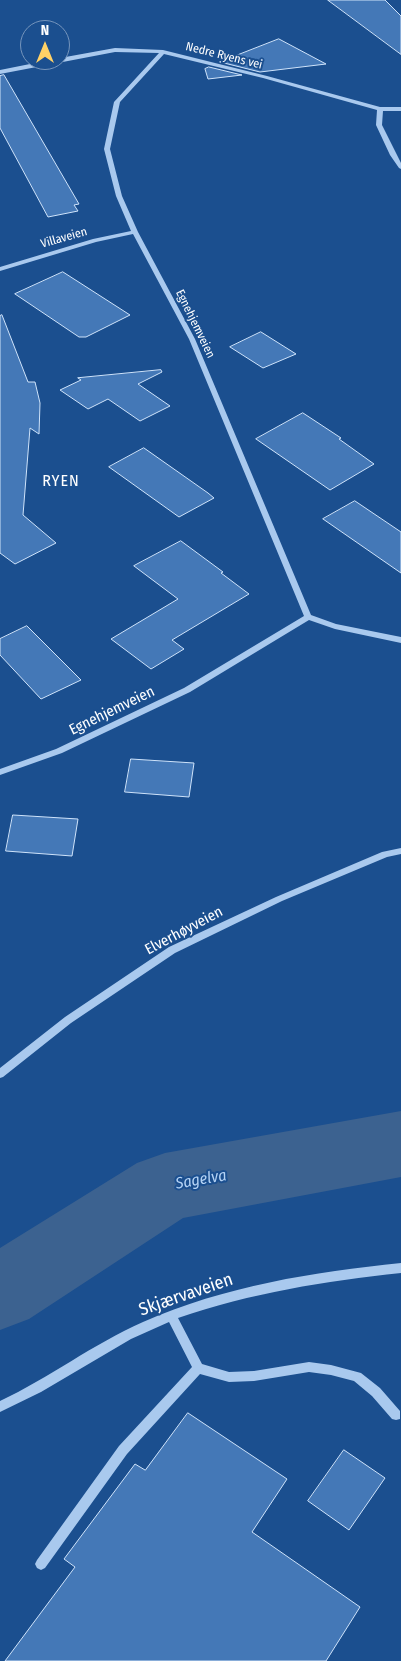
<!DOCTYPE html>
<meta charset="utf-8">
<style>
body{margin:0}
#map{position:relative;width:401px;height:1661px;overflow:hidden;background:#1b4f8f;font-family:"Fira Sans Condensed",sans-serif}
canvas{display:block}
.north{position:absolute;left:20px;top:20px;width:50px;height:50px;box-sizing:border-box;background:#1b4f8f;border:1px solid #7695bc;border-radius:50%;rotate:0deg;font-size:14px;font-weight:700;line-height:20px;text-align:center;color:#fff}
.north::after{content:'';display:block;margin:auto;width:18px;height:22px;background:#ffd166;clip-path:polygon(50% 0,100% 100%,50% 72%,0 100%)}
</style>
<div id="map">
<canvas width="401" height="1661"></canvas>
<div class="north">N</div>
</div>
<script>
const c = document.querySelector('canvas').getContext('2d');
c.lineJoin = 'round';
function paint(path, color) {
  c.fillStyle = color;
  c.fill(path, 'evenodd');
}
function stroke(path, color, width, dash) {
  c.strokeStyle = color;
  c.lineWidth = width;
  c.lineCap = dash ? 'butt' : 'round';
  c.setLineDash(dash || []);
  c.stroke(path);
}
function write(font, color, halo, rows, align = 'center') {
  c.font = font + ' "Fira Sans Condensed",sans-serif';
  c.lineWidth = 4;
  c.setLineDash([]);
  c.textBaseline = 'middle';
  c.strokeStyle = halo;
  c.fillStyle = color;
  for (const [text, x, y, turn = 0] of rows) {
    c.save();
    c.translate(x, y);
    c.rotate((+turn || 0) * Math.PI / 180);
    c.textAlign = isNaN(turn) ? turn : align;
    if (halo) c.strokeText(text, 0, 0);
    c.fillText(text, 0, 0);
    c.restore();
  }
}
const river = new Path2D(`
 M401 1111V1177L183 1218 29 1319 0 1330V1248L137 1163 165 1153Z`);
const building = new Path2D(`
 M328 0H385L401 16V54Z
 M279 39 326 64 260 72 220 62Z
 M209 67 242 75 208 79 205 69Z
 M4 75 79 204 74 205 78 211 48 217 0 128V76Z
 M63 272 130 315 86 337H79L15 294Z
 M2 315 28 382H35L40 403 39 434 30 428 23 515 56 543 15 564 0 553V316Z
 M261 332 296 354 263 368 230 347Z
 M161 370 162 372 138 384 170 406 140 421 108 399 88 409 60 390 81 380 78 378Z
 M303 413 341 438 339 439 374 464 330 490 256 439Z
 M144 448 208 493 214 498 179 517 109 467Z
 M355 501 401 532V573L323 519Z
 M181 541 223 572 221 573 249 594 172 640 184 649 151 669 111 639 178 599 134 566Z
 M27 626 81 680 41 699 0 655V639Z
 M131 759 194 763 189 797 125 792Z
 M13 815 78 819 72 856 6 851Z
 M188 1413 287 1479 252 1532 360 1607 326 1661H5L75 1567 64 1559 135 1464 145 1470Z
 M344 1450 385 1478 349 1530 308 1501Z`);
const minor = new Path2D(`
 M115 48 163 50 267 76 380 107H401V111H383L382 125 401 163V169L399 168 390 155 376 125 377 110 263 78 164 54 120 102 110 149 122 196 138 232 195 339 311 615 336 624 401 637V643L335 629 309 620 190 692 62 753 0 775V769L56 749 184 688 304 616 189 339 133 234 96 242 0 271V267L93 239 131 231 116 196 104 149 114 102 159 53 115 52 0 74V70L50 60H60V58Z
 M401 848V854L387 857 282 901 175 953 71 1023 3 1077 0 1078V1068L65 1017 169 947 276 897 382 852Z
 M401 1263V1273C325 1281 251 1293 178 1318L202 1364 229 1372 254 1371 309 1362 331 1365 361 1373 380 1388 400 1411V1419L396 1420 392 1419 372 1396 354 1381 331 1375 309 1372 254 1381 229 1382 200 1374 127 1454 45 1568 41 1570 37 1568 35 1564 37 1560 119 1446 192 1367 169 1322 131 1339 41 1392 0 1412V1401C49 1378 93 1344 143 1322 225 1286 313 1272 401 1263Z`);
const farStreetnames = [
 ["Nedre Ryens vei",224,56,14],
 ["Villaveien",64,238,-16],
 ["Egnehjemveien",195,324,64]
];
const streetNames = [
 ["Egnehjemveien",112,711,-26],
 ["Elverhøyveien",184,931,-28]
];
const neighbourhoodNames = [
 ["RYEN",61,482]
];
const waterNames = [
 ["Sagelva",201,1180,-10]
];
const nearStreetnames = [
 ["Skjærvaveien",186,1295,-19]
];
paint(river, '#3c6290');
paint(building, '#4478b7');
stroke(building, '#cfe3fa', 1);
paint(minor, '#a9c9ee');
write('12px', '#fff', '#1b4f8f', farStreetnames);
write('15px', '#fff', '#1b4f8f', streetNames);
c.letterSpacing = '1px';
write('16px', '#fff', '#1b4f8f', neighbourhoodNames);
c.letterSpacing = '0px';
write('italic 16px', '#b5d3f5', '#1b4f8f', waterNames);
write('18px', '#fff', '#1b4f8f', nearStreetnames);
</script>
